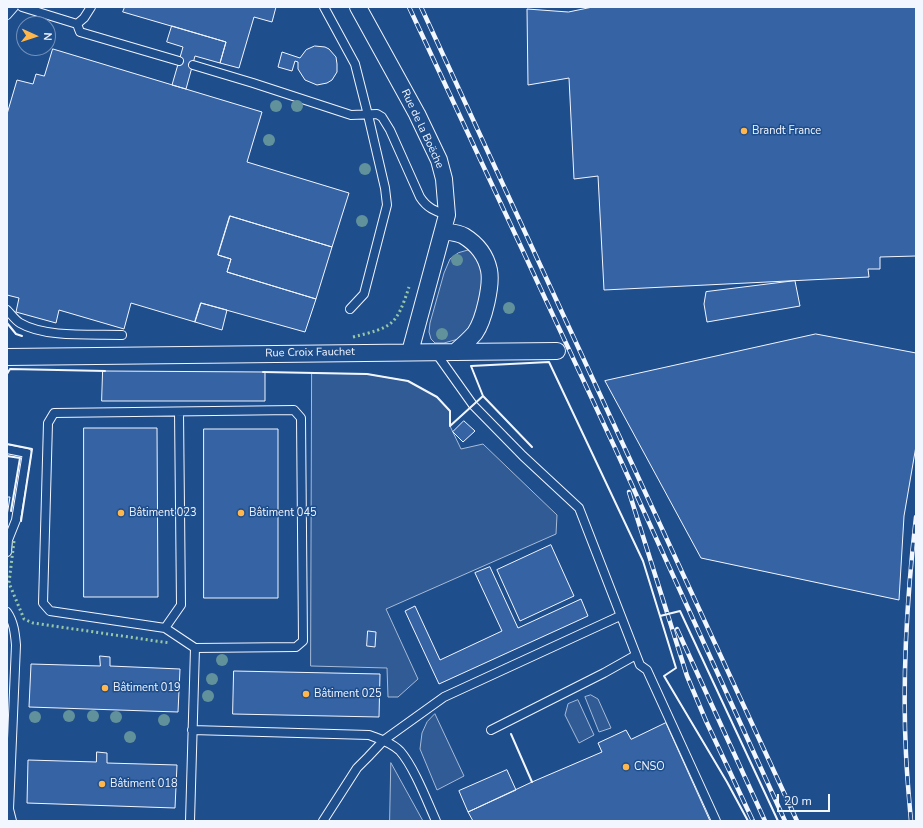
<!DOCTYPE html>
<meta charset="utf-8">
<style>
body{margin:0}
#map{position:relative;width:923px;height:828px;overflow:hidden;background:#1f4e8c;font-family:"Nunito Sans",sans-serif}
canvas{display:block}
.frame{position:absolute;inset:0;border:8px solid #f2f6ff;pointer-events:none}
.north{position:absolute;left:16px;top:16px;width:40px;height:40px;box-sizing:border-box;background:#1f4e8c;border:1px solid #7391ba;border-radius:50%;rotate:93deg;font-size:11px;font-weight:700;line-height:16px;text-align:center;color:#f2f6ff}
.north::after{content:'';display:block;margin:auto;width:14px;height:18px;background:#ffb74d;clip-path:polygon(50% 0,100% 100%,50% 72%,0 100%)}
.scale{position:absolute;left:777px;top:794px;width:53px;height:18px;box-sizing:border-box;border:2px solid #f2f6ff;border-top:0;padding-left:5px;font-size:12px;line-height:14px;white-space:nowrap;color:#f2f6ff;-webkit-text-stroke:3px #1f4e8c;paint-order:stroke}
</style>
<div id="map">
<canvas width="923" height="828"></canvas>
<div class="frame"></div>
<div class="north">N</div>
<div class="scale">20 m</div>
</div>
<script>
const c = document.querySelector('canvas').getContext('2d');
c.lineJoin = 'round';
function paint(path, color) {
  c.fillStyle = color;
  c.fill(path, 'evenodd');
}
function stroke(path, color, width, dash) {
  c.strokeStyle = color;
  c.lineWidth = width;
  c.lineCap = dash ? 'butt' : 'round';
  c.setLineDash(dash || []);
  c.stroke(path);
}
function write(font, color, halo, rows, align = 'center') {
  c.font = font + ' "Nunito Sans",sans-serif';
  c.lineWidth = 3;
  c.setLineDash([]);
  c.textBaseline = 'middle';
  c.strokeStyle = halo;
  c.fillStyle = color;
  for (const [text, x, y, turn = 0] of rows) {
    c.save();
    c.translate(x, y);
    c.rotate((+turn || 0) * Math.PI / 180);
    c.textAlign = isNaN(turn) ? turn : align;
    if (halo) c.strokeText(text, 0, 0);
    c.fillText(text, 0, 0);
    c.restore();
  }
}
const green = new Path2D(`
 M469 250 476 254 482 265 483 285 475 319 462 338 444 343H435L431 339 429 332 430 323 444 273 450 259 458 253Z
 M312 373 367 374 408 381 437 397 450 411V426L461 449 483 444 557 515 556 534 386 609 418 679 398 697H388L387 668 311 666Z
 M591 695 598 699 611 728 599 732 585 697Z
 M578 700 594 735 579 743 565 715 568 704Z
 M435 714 464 776 437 790 420 749 422 733 427 722Z
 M391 763 423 821H390Z`);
const building = new Path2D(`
 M125 7H276L272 22 254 17 239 68 220 63 226 42 123 12Z
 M593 7H916V256L880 257V269H868L869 277 604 290 598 176 574 179 569 78 528 85 527 9 568 12Z
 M172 26 226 42 220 63 195 56 186 89 172 85 183 47 167 42Z
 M315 46 325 47 329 49 336 57 337 64V72L332 80 327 83 317 85 305 80 298 69V62L295 61 292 71 278 67 282 52 300 58 306 50Z
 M53 49 262 112 247 162 349 193 332 247 230 216 218 255 231 259 227 272 316 299 305 332 201 303 195 322 131 303 124 329 59 310 56 323 16 312 19 298 7 295V114L17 80 33 84 36 74 44 76Z
 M230 216 332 247 316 299 227 272 231 259 218 255Z
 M795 281 800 306 707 322 704 304 706 292Z
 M201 303 227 310 222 330 195 322Z
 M816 334 916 353V446L904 516 899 600 701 558 605 381Z
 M103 371 265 372V401H102Z
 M464 421 475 431 463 442 453 432Z
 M84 428H157L158 597H84Z
 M204 429H278V598H204Z
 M7 497H10L7 516Z
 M551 545 574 596 520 621 497 570Z
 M490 567 518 628 581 599 588 616 439 684 405 611 415 606 440 660 502 631 475 573Z
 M368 631 376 632 375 647 367 646Z
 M100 656 110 657V666L180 669 178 712 29 707 31 664 100 666Z
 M234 671 380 674 379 717 233 714Z
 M666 723 710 821H473L468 812 532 782 602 752 598 743 626 730 631 739Z
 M97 752 107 753V763L177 765 175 808 27 803 28 760 96 762Z
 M507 770 516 790 468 812 459 791Z`);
const lane = new Path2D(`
 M22 7 77 24 84 18 91 7
 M324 7 355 64 368 115 385 188 387 205 364 294 350 309
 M7 15 14 7
 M77 24 80 32 179 61
 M193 65 253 83 351 115 377 114 382 117 390 130 420 197C427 208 435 211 447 215
 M7 310C11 314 15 320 20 323 45 338 93 334 122 335
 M436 353 473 405 523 456 579 508 640 665 647 670 716 821
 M294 410 301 418 303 641 296 647 195 648 165 628 50 611 43 603 48 423 54 413Z
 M7 449 27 453 16 520 8 540 7 552
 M7 612C14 622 15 634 16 645L9 809 12 821
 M165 628 181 605 179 412
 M192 730 369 735C380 739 392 743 400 751 414 767 427 801 436 821
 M491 730 604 673 636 655
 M190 821 195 648
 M323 821 357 768 368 757 384 740 444 697 620 616`);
const street = new Path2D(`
 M358 7 417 114 439 160 444 179 447 215 410 352
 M455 352 557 351
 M7 357 455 352C462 346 469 340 475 333 484 320 492 285 489 270 486 256 477 244 464 236 459 233 450 232 443 231`);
const rail = new Path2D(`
 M409 7 615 448 785 821
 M421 7 797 821
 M629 492 687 676 706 721 753 821
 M677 629 765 821
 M911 821C909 799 907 776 906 754 902 675 907 596 916 517`);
const hedge = new Path2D(`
 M353 337C392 327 396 327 409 287
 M14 541 9 583 24 619 33 623 170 643`);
const wall = new Path2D(`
 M7 323 16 334 22 336
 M263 372 367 374 408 381 437 397 450 411V426L483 396 471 366 549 362 643 561 660 616 680 611 778 821
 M7 374 10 369 105 371
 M483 396 532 447
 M7 444 32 449 21 521
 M7 456 20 458 11 511
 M660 616 676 668 664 676 727 782 748 821
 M511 734 532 782`);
const trees = [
 [276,106],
 [297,106],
 [269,140],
 [365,169],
 [362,221],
 [457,260],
 [509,308],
 [442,334],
 [222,660],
 [212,679],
 [208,696],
 [69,716],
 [93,716],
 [35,717],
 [116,717],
 [164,720],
 [130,737]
];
const markers = [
 [744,131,4,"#ffb74d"],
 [121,513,4,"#ffb74d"],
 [241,513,4,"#ffb74d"],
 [105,688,4,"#ffb74d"],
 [306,694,4,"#ffb74d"],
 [626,767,4,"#ffb74d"],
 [102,784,4,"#ffb74d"]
];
const streetNames = [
 ["Rue de la Boëche",422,129,65],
 ["Rue Croix Fauchet",310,353,-1]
];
const poiNames = [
 ["Brandt France",752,131],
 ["Bâtiment 023",129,513],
 ["Bâtiment 045",249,513],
 ["Bâtiment 019",113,688],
 ["Bâtiment 025",314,694],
 ["CNSO",634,767],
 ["Bâtiment 018",110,784]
];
paint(green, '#305b95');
stroke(green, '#a8bbd7', 1);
paint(building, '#3563a3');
stroke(building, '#f2f6ff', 1);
stroke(lane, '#f2f6ff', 10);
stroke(street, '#f2f6ff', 18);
stroke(lane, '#1f4e8c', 8);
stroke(street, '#1f4e8c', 16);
stroke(rail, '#f2f6ff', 4.5);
stroke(rail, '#1f4e8c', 3, [9]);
stroke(hedge, '#97c8a6', 3, [2, 3]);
stroke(wall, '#f2f6ff', 2);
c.fillStyle = '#61919a';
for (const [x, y] of trees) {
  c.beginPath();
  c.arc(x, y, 6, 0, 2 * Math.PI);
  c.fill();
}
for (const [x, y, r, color] of markers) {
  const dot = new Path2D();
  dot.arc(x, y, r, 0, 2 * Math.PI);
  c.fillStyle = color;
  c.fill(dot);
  stroke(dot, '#1f4e8c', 1.5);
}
write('11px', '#f2f6ff', '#1f4e8c', streetNames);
write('11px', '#f2f6ff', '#1f4e8c', poiNames, 'left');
</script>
